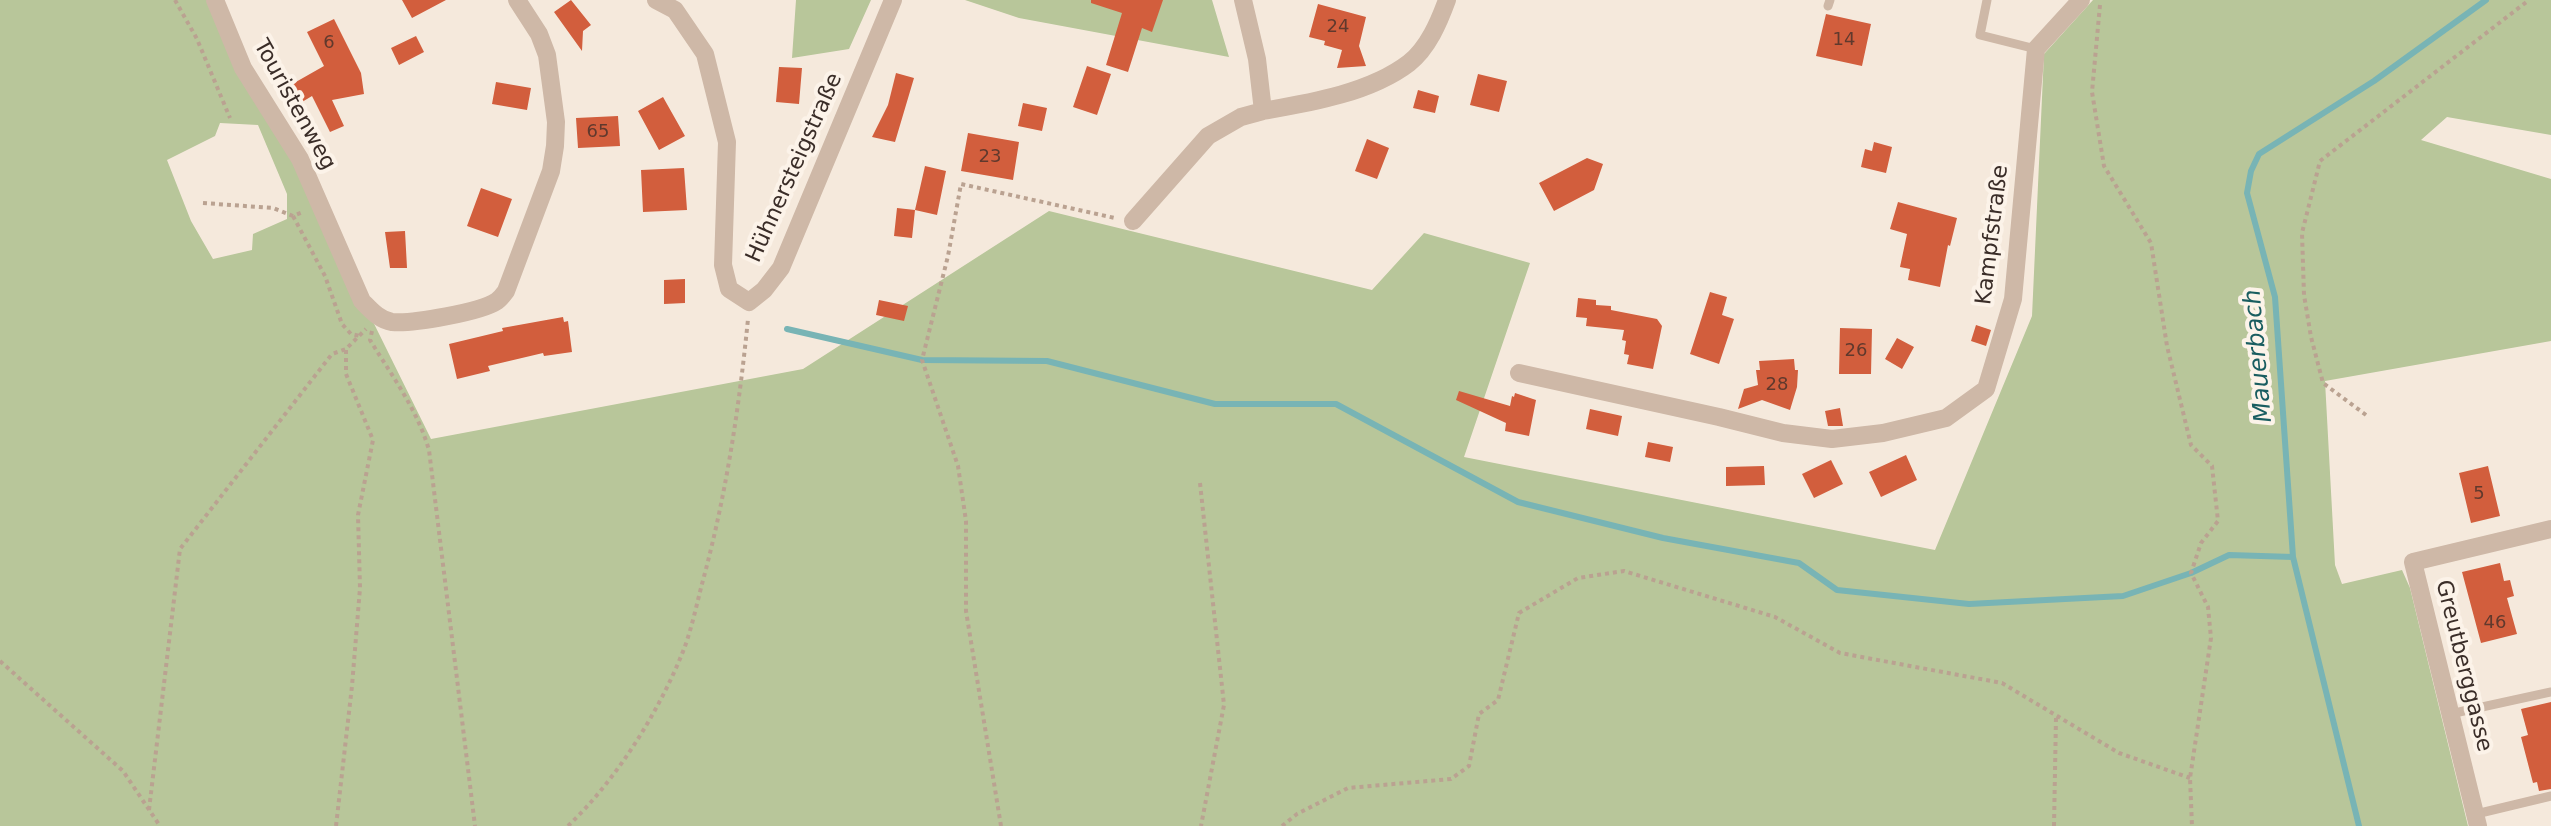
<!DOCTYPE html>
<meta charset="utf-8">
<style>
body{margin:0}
canvas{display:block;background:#f5e9dc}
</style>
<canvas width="2551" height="826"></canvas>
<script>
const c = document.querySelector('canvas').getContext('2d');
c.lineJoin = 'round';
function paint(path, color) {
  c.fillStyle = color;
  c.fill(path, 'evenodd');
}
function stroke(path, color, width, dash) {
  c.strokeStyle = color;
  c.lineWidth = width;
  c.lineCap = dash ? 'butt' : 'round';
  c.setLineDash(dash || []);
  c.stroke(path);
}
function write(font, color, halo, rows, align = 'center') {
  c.font = font + ' "DejaVu Sans",sans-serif';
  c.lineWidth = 8;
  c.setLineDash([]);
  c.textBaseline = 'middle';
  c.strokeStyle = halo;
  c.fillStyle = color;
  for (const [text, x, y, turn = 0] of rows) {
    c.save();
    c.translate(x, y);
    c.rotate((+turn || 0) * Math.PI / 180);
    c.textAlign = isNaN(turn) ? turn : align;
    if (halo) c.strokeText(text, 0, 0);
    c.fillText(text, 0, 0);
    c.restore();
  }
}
const green = new Path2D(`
 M0 0H214L431 439 803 369 1049 211 1372 290 1424 233 1530 263 1464 457 1935 550 2032 316 2044 54 2093 0H2551V135L2447 117 2421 140 2551 179V341L2325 381 2335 565 2342 584 2402 570 2410 588 2468 826H0ZM220 123 258 125 287 194V219L253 234 252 250 213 259 191 221 167 160 215 136Z
 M796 0H871L849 49 792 58Z
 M965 0H1212L1229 57 1019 18Z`);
const stream = new Path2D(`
 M787 329 922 360 1047 361 1215 404H1336L1518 502 1663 538 1799 563 1837 590 1969 604 2123 596 2191 573 2229 555 2293 557
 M2359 826 2293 557 2275 297 2247 193 2251 171 2259 154 2374 81 2486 0`);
const building = new Path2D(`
 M402 0H446L412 18Z
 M571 0 591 25 583 31 582 51 554 12Z
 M1091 0H1163L1152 32 1142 28 1128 72 1106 65 1122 13 1091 3Z
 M1318 4 1366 17 1359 46 1366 66 1337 68 1342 50 1324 45 1325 41 1309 37Z
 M1826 14 1871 24 1862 66 1816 56Z
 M334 19 361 73 364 94 332 100 344 126 330 132 312 96 297 105 287 87 324 66 307 32Z
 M416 36 424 52 399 65 391 48Z
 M1087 66 1111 74 1097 115 1073 107Z
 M779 67 802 68 799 104 776 102Z
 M896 73 914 78 895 142 872 137 888 105Z
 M1478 74 1507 81 1499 112 1470 105Z
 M496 82 531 88 527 110 492 104Z
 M1418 90 1439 96 1435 113 1413 108Z
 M663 97 685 136 659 150 638 111Z
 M1023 103 1047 108 1042 131 1018 126Z
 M618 116 620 146 578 148 576 118Z
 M968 133 1019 142 1013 180 961 171Z
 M1367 139 1389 148 1377 179 1355 171Z
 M1874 142 1892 147 1886 173 1861 167 1865 149 1872 151Z
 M1587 158 1603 164 1594 190 1554 211 1539 183Z
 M925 166 946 171 937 215 915 210Z
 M684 168 687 210 643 212 641 170Z
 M481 188 512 199 498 237 467 226Z
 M1898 202 1957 218 1950 246 1948 245 1940 287 1908 280 1910 269 1900 267 1907 234 1890 229Z
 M897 208 915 210 912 238 894 236Z
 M405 231 407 268H390L385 232Z
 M685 279V303L664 304V280Z
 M1710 292 1727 297 1722 315 1734 319 1719 364 1690 354Z
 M1578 298 1596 300V305L1611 306V310L1657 319 1662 326 1653 369 1627 364 1629 355 1624 354 1626 341 1622 340 1624 330 1586 326 1587 318 1576 317Z
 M879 300 908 306 904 321 876 315Z
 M563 317 564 322 568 321 572 352 544 356 543 353 488 366 490 371 457 379 449 344 503 331 502 328Z
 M1976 325 1991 330 1986 346 1971 341Z
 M1840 328 1872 329 1871 374H1839Z
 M1897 338 1914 347 1902 369 1885 359Z
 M1794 359 1795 370H1798L1797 387 1790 410 1762 400 1738 409 1744 389 1758 385 1756 370H1760L1759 361Z
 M1459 391 1510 406 1512 396 1514 397 1515 393 1536 400 1529 436 1505 431 1506 423 1456 400Z
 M1840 408 1843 426H1828L1825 411Z
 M1590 409 1622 416 1618 436 1586 429Z
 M1648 442 1673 447 1670 462 1645 457Z
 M1906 455 1917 480 1881 497 1869 472Z
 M1831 460 1843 484 1814 498 1802 474Z
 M1764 466 1765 485 1726 486V467Z
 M2488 466 2500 516 2471 523 2459 473Z
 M2500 563 2504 581 2510 580 2514 596 2507 598 2517 634 2481 643 2462 572Z
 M2551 702V789L2539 791 2537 782 2533 783 2521 737 2528 735 2521 709Z`);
const path = new Path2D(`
 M175 0 197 39 230 118
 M2100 5 2092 92 2104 166 2151 243 2167 346 2191 445 2212 466 2218 521 2201 543 2191 573 2208 607 2211 638 2190 778 2192 826
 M203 203 273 208 293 216 303 212
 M293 216 325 276 342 324 351 334 360 336
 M372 331 370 340C392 376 417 409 429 450L475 826
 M2366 415 2323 383 2311 337 2304 295 2302 233 2320 161 2529 0
 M1200 483 1224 705 1201 826
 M0 661 123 771 160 826
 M149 810 180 549 332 354 346 349
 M336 826 352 686 360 588 358 515 373 440 346 374V349L366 329
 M568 826C616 780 657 715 682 654 691 632 696 607 702 584 726 496 739 409 748 319
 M1001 826 966 611V521L958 466 922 360 948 256 961 184 1115 218
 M1282 826 1297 814 1348 788 1451 779 1469 766 1479 714 1498 700 1519 613 1578 578 1624 571 1775 617 1840 653 2002 683 2119 753 2190 778
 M2054 826 2056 717`);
const service = new Path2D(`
 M1987 0 1980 35 2036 49
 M1828 6 1830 0
 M2450 714 2551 692
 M2476 814 2551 796`);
const minor = new Path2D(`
 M215 0 243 68 300 159 362 301C370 309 379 320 392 322 412 324 481 312 497 301 501 298 503 295 506 291L551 171 555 146 556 122 547 55 539 34 517 0
 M656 0 675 10 705 54 727 142 723 265 729 289 749 302 764 290 781 268 893 0
 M1243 0 1257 59 1263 111C1309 103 1370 93 1409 63 1428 48 1439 22 1447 0
 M1133 221 1208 136 1241 117 1263 111
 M1519 373 1719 417 1783 433 1832 439 1883 433 1946 418 1986 389 2013 299 2036 49 2081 0
 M2478 826 2413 562 2551 529`);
const numberNames = [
 ["24",1338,27],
 ["14",1844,40],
 ["6",329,43],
 ["65",598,132],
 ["23",990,157],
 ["26",1856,351],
 ["28",1777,385],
 ["5",2479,494],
 ["46",2495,623]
];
const streetNames = [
 ["Touristenweg",294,105,61],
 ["Hühnersteigstraße",795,168,-66],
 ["Kampfstraße",1993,235,-83],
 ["Greutberggasse",2463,666,76]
];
const waterNames = [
 ["Mauerbach",2259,356,-95]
];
paint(green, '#b8c69a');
stroke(stream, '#78b4b5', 6);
paint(building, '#d25e3d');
stroke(path, '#baa291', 4, [4, 4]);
stroke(service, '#ceb8a7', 9);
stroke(minor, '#ceb8a7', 18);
write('18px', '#60392d', null, numberNames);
write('22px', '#3a2d28', '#fcf3e9', streetNames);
write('italic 24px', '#195d60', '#fcf3e9', waterNames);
</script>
